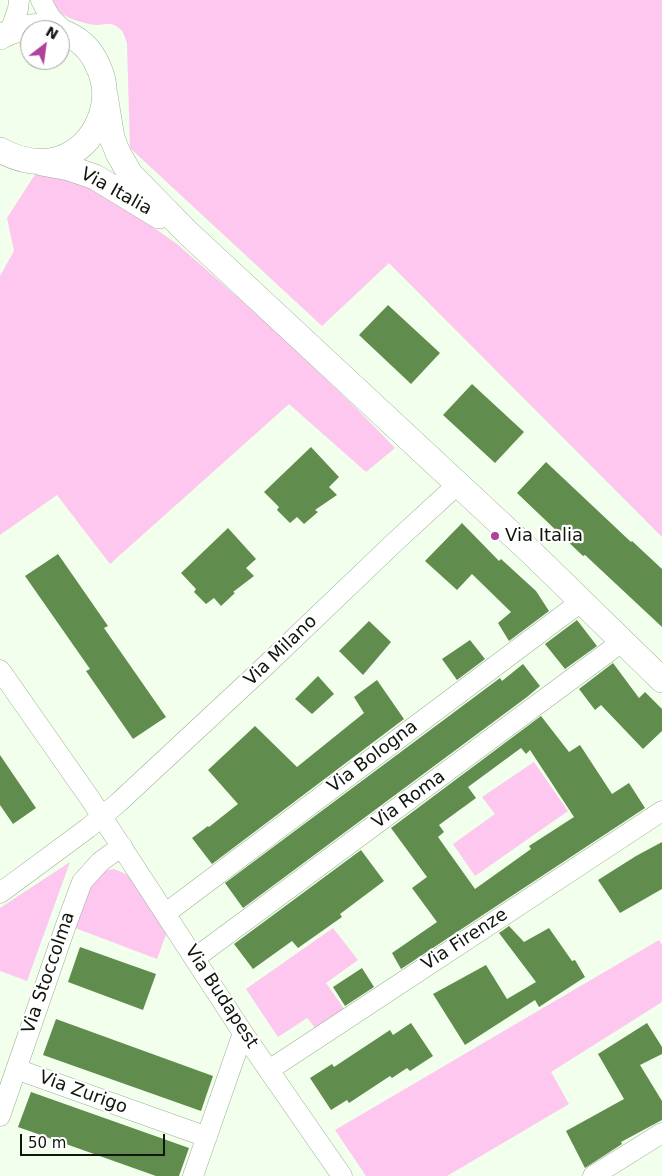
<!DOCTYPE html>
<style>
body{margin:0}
#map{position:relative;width:662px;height:1176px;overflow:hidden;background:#f1ffec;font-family:"DejaVu Sans",sans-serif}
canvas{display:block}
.north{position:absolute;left:20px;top:20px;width:50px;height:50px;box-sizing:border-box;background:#fff;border:1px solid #9fa29e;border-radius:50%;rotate:30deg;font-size:14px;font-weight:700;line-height:20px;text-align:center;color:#0f170c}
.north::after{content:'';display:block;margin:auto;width:18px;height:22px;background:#b1419d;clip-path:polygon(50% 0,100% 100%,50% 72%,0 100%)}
.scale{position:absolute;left:20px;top:1134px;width:145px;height:22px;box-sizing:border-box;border:2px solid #0f170c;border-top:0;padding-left:6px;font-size:15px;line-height:18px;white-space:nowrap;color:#0f170c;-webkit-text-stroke:4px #fff;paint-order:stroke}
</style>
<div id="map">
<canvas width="662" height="1176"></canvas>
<div class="north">N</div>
<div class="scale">50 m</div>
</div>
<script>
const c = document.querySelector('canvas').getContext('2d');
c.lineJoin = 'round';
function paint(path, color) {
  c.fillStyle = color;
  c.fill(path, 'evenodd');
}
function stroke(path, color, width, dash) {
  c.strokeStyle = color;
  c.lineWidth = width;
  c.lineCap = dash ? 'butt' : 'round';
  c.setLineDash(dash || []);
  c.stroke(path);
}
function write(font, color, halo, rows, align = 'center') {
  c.font = font + ' "DejaVu Sans",sans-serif';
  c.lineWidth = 4.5;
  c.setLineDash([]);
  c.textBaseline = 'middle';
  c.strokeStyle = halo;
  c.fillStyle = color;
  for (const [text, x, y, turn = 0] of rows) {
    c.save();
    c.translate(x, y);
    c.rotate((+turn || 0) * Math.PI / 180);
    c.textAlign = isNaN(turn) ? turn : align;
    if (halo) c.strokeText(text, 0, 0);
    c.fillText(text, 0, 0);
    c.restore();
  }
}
const green = new Path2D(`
 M52 0H662V537L389 263 322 326 130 148 127 43C125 38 124 32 120 29 113 22 107 24 98 25 89 25 68 19 61 13 58 10 55 4 52 0Z
 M36 173 67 177 108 195 177 244 268 324 358 410 395 448 366 472 289 404 110 564 57 495 0 535V276L14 251 7 218Z
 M534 762 568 811 475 876 453 844 495 814 482 797Z
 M70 862 27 981 0 971V908Z
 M114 869 126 874 130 878 167 932 157 959 75 928 90 885 101 871Z
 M333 928 358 960 326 983 345 1010 317 1030 307 1018 278 1037 246 989Z
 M659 940 662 945V1002L551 1072 569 1104 447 1176H366L335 1130Z`);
const building = new Path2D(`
 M388 305 440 353 411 384 359 335Z
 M472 384 524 432 495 463 443 415Z
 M311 447 339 477 329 487 337 495 315 510 318 512 304 524 297 517 290 523 277 510 279 507 264 492Z
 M546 462 631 542 632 541 662 569V627L585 555 583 556 517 493Z
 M462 523 499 561 501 559 536 591 549 611 509 641 498 623 511 612 472 574 457 590 425 561Z
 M228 528 256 559 246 568 254 576 233 592 235 593 221 606 214 598 206 604 194 592 196 589 181 573Z
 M58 554 108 626 104 628 166 717 133 739 86 671 90 669 25 576Z
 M577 620 597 646 565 669 545 644Z
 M369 621 391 642 363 675 339 651Z
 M470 640 485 659 457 680 442 659Z
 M613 663 639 698 645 692 662 709V731L643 749 601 705 595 710 579 689Z
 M523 664 540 686 527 697 243 908 225 883 500 678 502 681Z
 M318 676 334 694 312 714 295 699Z
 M377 680 404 719 212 864 192 838 208 826 209 827 238 804 208 770 255 726 297 767 364 713 354 697Z
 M541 716 569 752 580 745 612 794 629 783 645 808 401 969 392 953 437 922 412 888 427 877 391 828ZM521 748 526 754 530 750 574 817 529 846 531 849 475 889 438 837 444 832 439 825 476 798 468 787Z
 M0 755 36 808 13 824 0 805Z
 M662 842V889L620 913 598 880 636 856Z
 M361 850 384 881 340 914 342 917 298 948 292 941 253 969 234 944Z
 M509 926 524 942 549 928 572 961 575 960 585 977 539 1007 535 1000 465 1045 433 994 486 965 507 999 536 982 499 933Z
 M80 947 156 974 143 1010 68 982Z
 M362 968 374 987 345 1006 333 987Z
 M56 1019 213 1076 201 1111 43 1055Z
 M411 1023 433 1056 410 1071 407 1068 392 1078 390 1076 349 1103 347 1100 331 1110 310 1078 332 1064 334 1067 390 1030 393 1035Z
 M647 1023 662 1047V1054L640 1065 662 1101V1120L621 1142 622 1144 585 1168 566 1131 624 1099 598 1054Z
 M31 1092 189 1148 179 1176H156L18 1127Z`);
const minor = new Path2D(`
 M41 0 50 17 65 32
 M10 32 18 9 19 0
 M0 670 91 800 243 1033 342 1176
 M0 893 88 828 118 803 261 670 396 541 458 484
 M166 913 582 601
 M195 958 623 641
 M16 1069 207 1137
 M269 1070 662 811
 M0 1116 66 925 82 882 100 862 122 846
 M193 1176 243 1033
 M593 1176 662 1133`);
const major = new Path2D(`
 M0 37C18 27 39 23 59 30
 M105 95 112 138 118 153 130 174 189 234 533 554 662 680
 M0 150C18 160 38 165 59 159 97 146 115 101 98 66 91 49 77 37 60 31
 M42 163 69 168 95 177 159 216`);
const markers = [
 [495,536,5,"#b1419d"]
];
const streetNames = [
 ["Via Italia",116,192,29],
 ["Via Milano",281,651,-44],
 ["Via Bologna",373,757,-37],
 ["Via Roma",409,800,-36],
 ["Via Firenze",465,940,-33],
 ["Via Stoccolma",49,973,-71],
 ["Via Budapest",221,997,57],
 ["Via Zurigo",83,1093,20]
];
const poiNames = [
 ["Via Italia",505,536]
];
paint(green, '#fdc7f0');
paint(building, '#608d4d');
stroke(minor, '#9bb193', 21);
stroke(major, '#9bb193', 26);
stroke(minor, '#fff', 20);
stroke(major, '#fff', 25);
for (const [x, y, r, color] of markers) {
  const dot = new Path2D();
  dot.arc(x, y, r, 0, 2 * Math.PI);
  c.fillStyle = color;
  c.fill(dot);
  stroke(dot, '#fff', 2);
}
write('18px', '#0f170c', '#fff', streetNames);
write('18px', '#0f170c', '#fff', poiNames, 'left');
</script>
